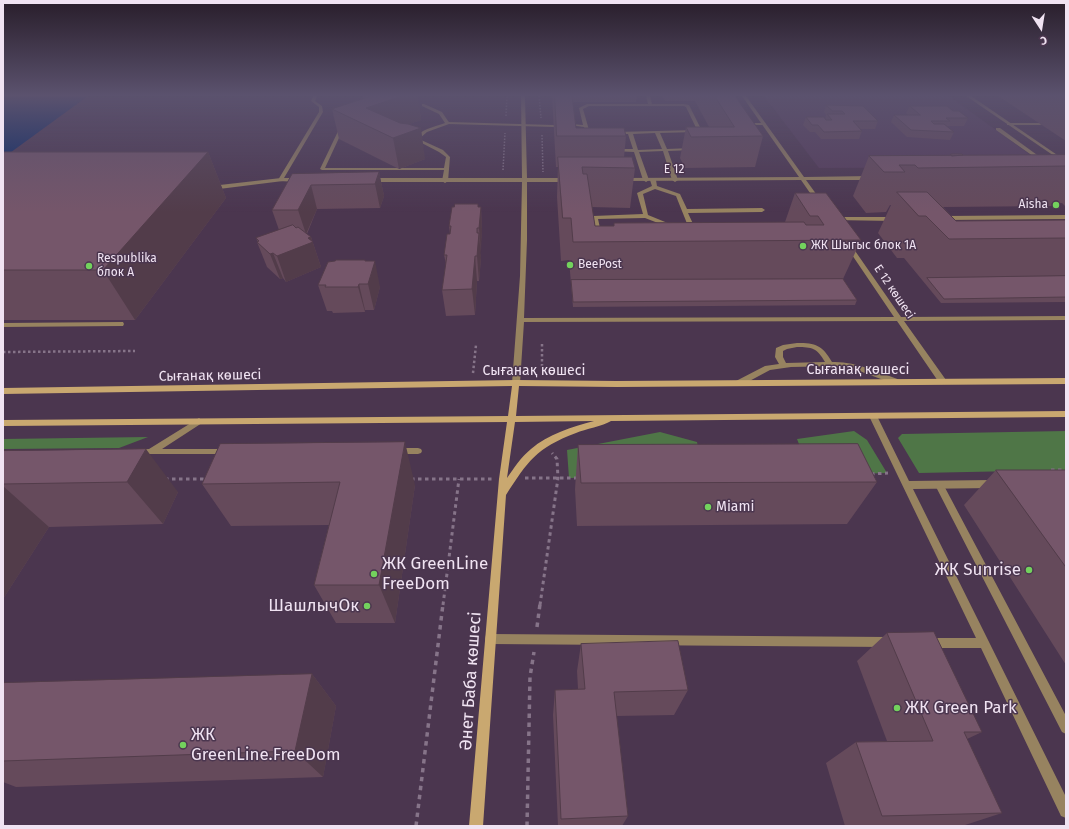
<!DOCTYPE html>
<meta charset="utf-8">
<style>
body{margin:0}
#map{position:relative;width:1069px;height:829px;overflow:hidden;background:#4b364f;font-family:"Fira Sans",sans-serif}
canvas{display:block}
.frame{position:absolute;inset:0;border:4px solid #f0e3f2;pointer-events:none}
.north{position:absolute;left:1021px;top:8px;width:40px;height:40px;-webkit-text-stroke:3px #4b364f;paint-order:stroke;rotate:168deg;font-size:11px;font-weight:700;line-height:16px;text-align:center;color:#f0e3f2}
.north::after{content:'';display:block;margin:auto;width:14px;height:18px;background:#f0e3f2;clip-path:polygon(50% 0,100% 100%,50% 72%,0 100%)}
</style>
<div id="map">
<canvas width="1069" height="829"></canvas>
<div class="frame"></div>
<div class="north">С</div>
</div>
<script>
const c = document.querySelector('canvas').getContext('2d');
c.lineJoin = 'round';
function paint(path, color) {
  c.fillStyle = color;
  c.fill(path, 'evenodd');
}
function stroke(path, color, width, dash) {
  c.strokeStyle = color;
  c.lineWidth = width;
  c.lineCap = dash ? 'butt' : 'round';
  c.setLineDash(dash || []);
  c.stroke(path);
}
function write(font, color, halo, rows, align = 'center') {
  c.font = font + ' "Fira Sans",sans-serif';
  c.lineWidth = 3;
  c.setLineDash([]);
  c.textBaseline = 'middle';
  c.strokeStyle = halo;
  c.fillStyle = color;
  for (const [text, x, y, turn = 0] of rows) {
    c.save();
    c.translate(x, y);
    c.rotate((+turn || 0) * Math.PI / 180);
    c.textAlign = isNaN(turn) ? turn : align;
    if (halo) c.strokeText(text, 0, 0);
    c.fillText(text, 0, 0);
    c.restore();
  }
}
const built = new Path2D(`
 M764 96H949L1047 167 819 168Z`);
const green = new Path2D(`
 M854 431 867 440 887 473 811 475 797 439Z
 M1066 431V470L919 473 898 438 902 434Z
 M660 432 697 442 704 476 569 478 567 450Z
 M148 437 119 448 3 449V439Z`);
const water = new Path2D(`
 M3 96H88L3 158Z`);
const pathFar3 = new Path2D(`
 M539 96 541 118
 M506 116 507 96
 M542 135 543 172
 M503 170 505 133`);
const pathFar2 = new Path2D(`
 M542 344V369
 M3 352 135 351
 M473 373 476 345`);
const pathFar1 = new Path2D(`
 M1051 470H1066
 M871 474 888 473
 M525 478H578
 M165 479H206
 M411 479H492
 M443 605 459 479
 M540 605 558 478 557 459 552 453`);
const path = new Path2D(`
 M537 627 540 604
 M416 826 443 604
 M527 826 530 677 534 652`);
const lane = new Path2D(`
 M646 96H650L652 104H684L689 105 704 135 700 136 686 107 684 106H589L583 109 591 137 589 138 587 137 584 127 569 125 571 124 583 125 579 108 587 104H648Z
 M422 104H424L442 112 448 121 449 122 554 125 556 126 554 127 449 124 427 132 419 139 443 150 450 157 448 181 445 183 442 181 444 170H322L320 169 341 125 343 124 345 125 325 168H444L446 157 439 152 414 139C421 129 434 127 445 123L439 114 422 106Z
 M745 123H764L766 124 764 125H743V124Z
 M1009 123H1040L1042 124 1040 125H1007V124Z
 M996 128H1000L1044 160 1040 161 996 130Z
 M697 130V132H695L660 133 667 149 692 148 694 149 692 150 668 151 678 180 675 182 672 180 663 151 639 152 649 180 646 182 643 180 634 152 614 151 612 150 614 149H633L628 134H613V132H615ZM655 133 662 149 638 150 633 134Z
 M281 178 283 179V181L211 190 208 188 211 186Z
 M653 178 656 180 657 186 680 194 687 209 762 208 765 210 762 212 688 213 694 226 691 228 688 226 676 196 655 189 643 194 648 215 675 226V228H671L645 218 598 219 602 237 597 238 593 216 643 214 637 193 652 186 650 180Z
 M121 322H123L124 324 123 326 3 327V323Z
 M797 343C816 343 822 345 832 362 855 361 878 372 900 380L901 382 897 385 862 372 841 366 791 367 770 370 742 385H736L735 383 736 381 765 366 779 364 775 357 776 348 783 345ZM797 347C812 347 817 348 825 362L786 363 783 357V351L787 349Z
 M199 418 203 421 202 423 162 449H226L229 450 230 452 229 454H135L134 452 135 450 149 449Z
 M396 448H418L421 449 422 451 421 453 418 454H396L393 453 392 451 393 449Z
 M939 481 942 482 1066 716V734L1062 732 935 485 936 482Z`);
const street = new Path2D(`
 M313 96H317L315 101 322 106 323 112 284 178H299L302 180 299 182 279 181 278 180 319 112V107L311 101Z
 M521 96H525L527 178H567L570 180 567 182H527V240L524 318 894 317 846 246 849 244 851 245 901 317 1066 316V320L904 321 946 380 947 382 946 384H940L897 321 524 322 520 383 519 385H513L512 383 520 276 522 182H370L367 180 370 178H522Z
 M742 96H746L804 177 871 176 874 178 871 180H806L822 202 819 204 817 203 801 180 622 181V179L624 178 799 177Z
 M966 96H971L1066 161V164Z
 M1066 215V219L943 220 940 218 943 216Z
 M835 217H895L898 219 895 221 833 220 832 219Z
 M873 413 877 416 909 481 993 480 996 481 997 484 996 487 993 488 913 489 1066 797V818L1061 816 981 648H929L925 647 924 643 925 639 929 638H976L869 416Z
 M490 634 888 637 892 638 893 642 892 646 888 647 490 644 486 643 485 639 486 635Z`);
const secondary = new Path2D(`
 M1066 378V384L617 387 519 386 516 416 1066 411V417L611 421C603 426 585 429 576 433 536 448 528 461 506 495L483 826H469L499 479 507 422 3 426V420L508 416 512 386 3 394V388L516 380 617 381ZM594 421C572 427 548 434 531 449 521 457 514 468 507 478L515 422Z`);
const wall = new Path2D(`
 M363 96H418L421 120 409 124 425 159 399 169 339 139 332 109 363 99Z
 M552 96H637L636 102H573L576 128 626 136 624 157 635 168 630 208 592 207 595 226H614V223L785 222 795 193 861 240 843 279 857 300 855 305 573 307 569 260 561 261 557 197 558 167H556Z
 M662 96H735L763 136 755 167 685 168 680 158 686 127H709L695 101H665Z
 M998 96H1066V141Z
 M826 105 878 121 875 129H860L862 131 859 139H821L815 132H810L803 125 806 117 825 119 826 115 824 112Z
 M910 106 953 111 968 118 964 126H948L947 127 954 132 950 140 907 137 891 122 894 115H908L906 113Z
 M3 152H208L226 198 135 320H3Z
 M951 154 963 155H1066V207L1062 203 1054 204 1052 206 943 207 956 221 1066 220V302L941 303 904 258H897L878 233 891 205H890L886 212 866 213 853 196 869 156H950Z
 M379 172 384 196 380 208 317 209 307 234 311 237 321 267 286 282 283 278 280 279 267 267 257 242H258L256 238 279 230 272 210 292 174Z
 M478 204V207H481L482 231 480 253 481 258 479 281H477L475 315 446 316 442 290 446 264 444 255 450 234 449 226Z
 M365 260 380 287 374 310H365V312L333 313 332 311H327L318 285Z
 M220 444 415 485 395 623H336L314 585 329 525 231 526 202 484Z
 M578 445 877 482 847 524 577 526 575 489Z
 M3 451 178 492 163 524 49 527 3 599Z
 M996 470H1066V665L964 505Z
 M887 633 982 732 967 739 1002 813 962 826H845L826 763 856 742 887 741 857 661Z
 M581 644 688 690 674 715 616 716 628 816 622 826H558L553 715 555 690 578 689 577 671Z
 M312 674 336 706 323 777 16 787 3 782V683Z`);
const shadedWall = new Path2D(`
 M402 96H418L421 120 383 133 366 108Z
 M421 128 425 159 399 169 393 138Z
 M208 152 226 198 135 320 103 270Z
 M379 172 384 196 380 208 375 184Z
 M311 185 317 209 306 234 298 210Z
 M478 204 479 221 481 207 482 231 481 253 479 228Z
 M477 228 478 242 479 233 481 258 479 281 477 256Z
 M311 237 321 267 286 282 277 256Z
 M273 253 283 278 280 279 270 254Z
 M475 256 477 281 475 315 472 289Z
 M365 260 370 278 375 261 380 287 374 310 368 284 365 261Z
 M359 284 365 310V312L358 287Z
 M405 442 415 485 395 623 379 585Z
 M146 449 178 492 163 524 127 482Z
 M3 486 49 527 3 599Z
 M312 674 336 706 323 777 295 751Z`);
const building = new Path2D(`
 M372 96H402L366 108 400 123 408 124 421 128 393 138 332 109Z
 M555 96H572L576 128H624L626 136H557Z
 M715 96H735L763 136 691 137 686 127H734Z
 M1059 96H1066V100Z
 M826 105 863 106 878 121H853L862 131 824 132 818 125H812L806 117H824L826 120H832L827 114H845L842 111H833Z
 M910 106H947L953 111H959L968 118H946L950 121H931L934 124H944L954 132 911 130 894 115H920Z
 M3 152H208L103 270H3Z
 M951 154H962L963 155 952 156Z
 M1066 155V166L918 168 915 165H899L905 172H884L869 156Z
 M558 157H632L635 168 582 167 583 174H587L595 226H614V223L804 222 806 225H824L818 216H810L795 193H826L861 240 573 242 571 218H563Z
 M379 172 375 184 311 185 298 210H272L292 174Z
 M897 192H927L956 221 1066 220V238L949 239 926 216H919Z
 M455 204H478V207H481L479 228H477V233H479L477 256H475L472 289 442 290 447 255H444L447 234H450L451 226H449L452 207H454Z
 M293 225 296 228 298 227 311 237 308 238 313 242 277 256 273 253 270 254 257 242 259 241 256 238Z
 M336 260H365V261H375L368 284H359L358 287H325L326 285H318L328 262 335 261Z
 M1066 276V297L944 299 927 278Z
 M843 279 857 300 573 302 571 280Z
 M405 442 379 585H314L340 482 202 484 220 444Z
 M858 444 877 482 581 483 578 445Z
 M146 449 127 482 3 484V451Z
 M996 470H1066V567Z
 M934 632 982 732H964L1002 813 882 816 856 742 933 741 887 633Z
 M678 641 688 690 614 692 628 816 561 819 555 690 585 689 581 644Z
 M312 674 295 751 3 761V683Z`);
const markers = [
 [1056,205,4,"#73d25d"],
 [803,246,4,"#73d25d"],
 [570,265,4,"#73d25d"],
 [89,266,4,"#73d25d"],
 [708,507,4,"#73d25d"],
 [1029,570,4,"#73d25d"],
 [374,574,4,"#73d25d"],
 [367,606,4,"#73d25d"],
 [897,708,4,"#73d25d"],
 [183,745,4,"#73d25d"]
];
const farStreetnames = [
 ["E 12",674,170],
 ["Е 12 көшесі",894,292,56]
];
const farPoinames = [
 ["Aisha",1048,205,"right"],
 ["ЖК Шыгыс блок 1А",811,246],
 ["Respublika",97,259],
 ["блок А",97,273],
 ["BeePost",578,265]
];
const streetNames = [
 ["Сығанақ көшесі",858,370],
 ["Сығанақ көшесі",534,371],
 ["Сығанақ көшесі",210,376,-1]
];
const poiNames = [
 ["Miami",716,507]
];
const nearPoinames = [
 ["ЖК GreenLine",382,564],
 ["FreeDom",382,584],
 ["ЖК Sunrise",1021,570,"right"],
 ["ШашлычОк",359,606,"right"],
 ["ЖК Green Park",905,708],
 ["ЖК",191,735],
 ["GreenLine.FreeDom",191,755]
];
const nearStreetnames = [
 ["Әнет Баба көшесі",471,681,-86]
];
paint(built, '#553c5b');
paint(green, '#4f7647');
paint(water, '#002566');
stroke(pathFar3, '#867489', 1.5, [1.5, 1.5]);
stroke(pathFar2, '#867489', 2.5, [2.5, 2.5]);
stroke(pathFar1, '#867489', 3, [3.5, 3.5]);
stroke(path, '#867489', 3.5, [4.5, 4.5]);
paint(lane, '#978360');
paint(street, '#978360');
paint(secondary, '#c9a870');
paint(wall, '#654a5b');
paint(shadedWall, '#523c4a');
paint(building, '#75566a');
stroke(building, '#523c4a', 1);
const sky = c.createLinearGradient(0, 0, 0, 212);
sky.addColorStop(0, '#291e2b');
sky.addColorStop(0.45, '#5b526e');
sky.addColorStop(1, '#5b526e00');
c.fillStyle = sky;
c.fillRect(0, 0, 1069, 212);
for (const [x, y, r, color] of markers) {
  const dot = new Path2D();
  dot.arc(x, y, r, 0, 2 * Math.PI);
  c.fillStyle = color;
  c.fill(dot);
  stroke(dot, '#4b364f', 1.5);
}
write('12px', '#f0e3f2', '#4b364f', farStreetnames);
write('12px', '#f0e3f2', '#4b364f', farPoinames, 'left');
write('14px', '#f0e3f2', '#4b364f', streetNames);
write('14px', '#f0e3f2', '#4b364f', poiNames, 'left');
write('17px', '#f0e3f2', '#4b364f', nearPoinames, 'left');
write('17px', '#f0e3f2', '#4b364f', nearStreetnames);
</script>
